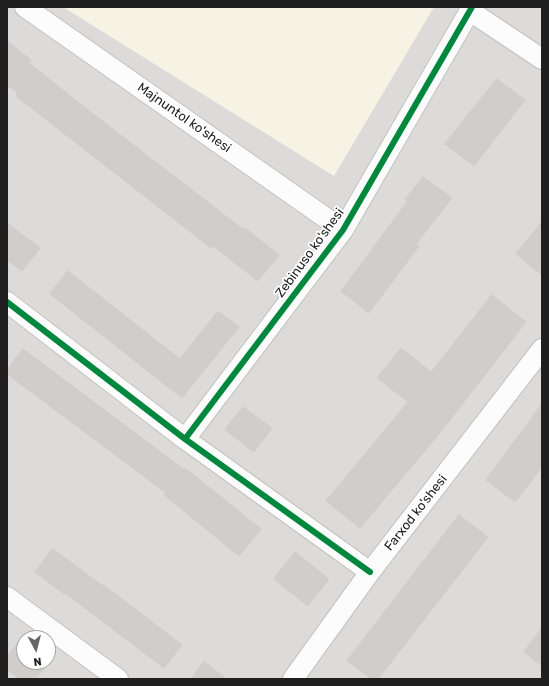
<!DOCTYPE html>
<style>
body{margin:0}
#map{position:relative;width:549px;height:686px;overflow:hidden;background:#edebe8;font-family:Rubik,sans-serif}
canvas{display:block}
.frame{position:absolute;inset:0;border:8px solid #1f1f1f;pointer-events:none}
.north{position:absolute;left:16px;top:630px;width:40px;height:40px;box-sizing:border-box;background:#fff;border:1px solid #a5a5a5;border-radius:50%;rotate:173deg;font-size:11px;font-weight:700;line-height:16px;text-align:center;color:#1f1f1f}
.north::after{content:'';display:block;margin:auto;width:14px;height:18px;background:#676665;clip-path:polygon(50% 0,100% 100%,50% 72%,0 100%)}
</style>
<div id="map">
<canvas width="549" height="686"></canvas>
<div class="frame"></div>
<div class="north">N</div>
</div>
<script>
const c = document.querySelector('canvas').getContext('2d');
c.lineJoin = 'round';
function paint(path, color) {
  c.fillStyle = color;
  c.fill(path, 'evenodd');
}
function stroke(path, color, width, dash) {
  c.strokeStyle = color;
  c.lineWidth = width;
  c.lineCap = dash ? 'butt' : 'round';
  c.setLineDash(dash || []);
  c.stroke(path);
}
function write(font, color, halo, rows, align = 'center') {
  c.font = font + ' Rubik,sans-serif';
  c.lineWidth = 3.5;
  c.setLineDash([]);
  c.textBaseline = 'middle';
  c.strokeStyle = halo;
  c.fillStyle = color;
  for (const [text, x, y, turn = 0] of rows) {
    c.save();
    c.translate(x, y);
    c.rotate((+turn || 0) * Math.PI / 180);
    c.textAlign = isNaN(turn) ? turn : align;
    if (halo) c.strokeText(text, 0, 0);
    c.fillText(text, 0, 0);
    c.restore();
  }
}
const residential = new Path2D(`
 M7 7H542V679H7ZM24 638H48V662H24Z`);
const education = new Path2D(`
 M63 7H434L334 176Z`);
const building = new Path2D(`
 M7 41 31 60 29 63 83 106 244 230 245 228 279 255 258 281 213 246 211 248 16 96 18 93 7 85Z
 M497 79 525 100 474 166 445 144Z
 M423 177 452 198 416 244 419 246 369 313 341 291 407 202 405 200Z
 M542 222V275L516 254Z
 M7 223 40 248 22 271 7 260Z
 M68 271 180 359 218 311 239 327 182 398 50 294Z
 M492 295 526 322 443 429 360 528 326 501 408 402 377 378 401 348 431 372Z
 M23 349 158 450 184 470 185 468 261 529 239 556 164 495 166 493 7 374V370Z
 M542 404V467L515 502 486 480Z
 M243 407 272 428 254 452 225 430Z
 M459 515 488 537 378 679H371L347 661Z
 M53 549 103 586 104 585 182 645 164 668 65 593 64 594 35 572Z
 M295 552 329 579 308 606 274 579Z
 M542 628V666L524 652Z
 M24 635V662H49L36 679H19L7 670V657Z
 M204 662 206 663 227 679H191Z`);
const minor = new Path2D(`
 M25 7 343 230
 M470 11 542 59
 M7 302 185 439 370 572
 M185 439 343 230 472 7
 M7 597 118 679
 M293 679 370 572 542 349`);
const cycleway = new Path2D(`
 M7 302 185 439 370 572
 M185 439 343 230 472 7`);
const streetNames = [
 ["Majnuntol ko'shesi",184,118,35],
 ["Zebinuso ko'shesi",310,253,-54],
 ["Farxod ko'shesi",416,513,-52]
];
paint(residential, '#dcdbd9');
paint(education, '#f6f3e5');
paint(building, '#d0cdcb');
stroke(building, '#d0cdca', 1);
stroke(minor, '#c3c2c0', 22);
stroke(minor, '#fcfcfc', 20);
stroke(cycleway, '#00873e', 6);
write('13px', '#1f1f1f', '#fff', streetNames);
</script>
